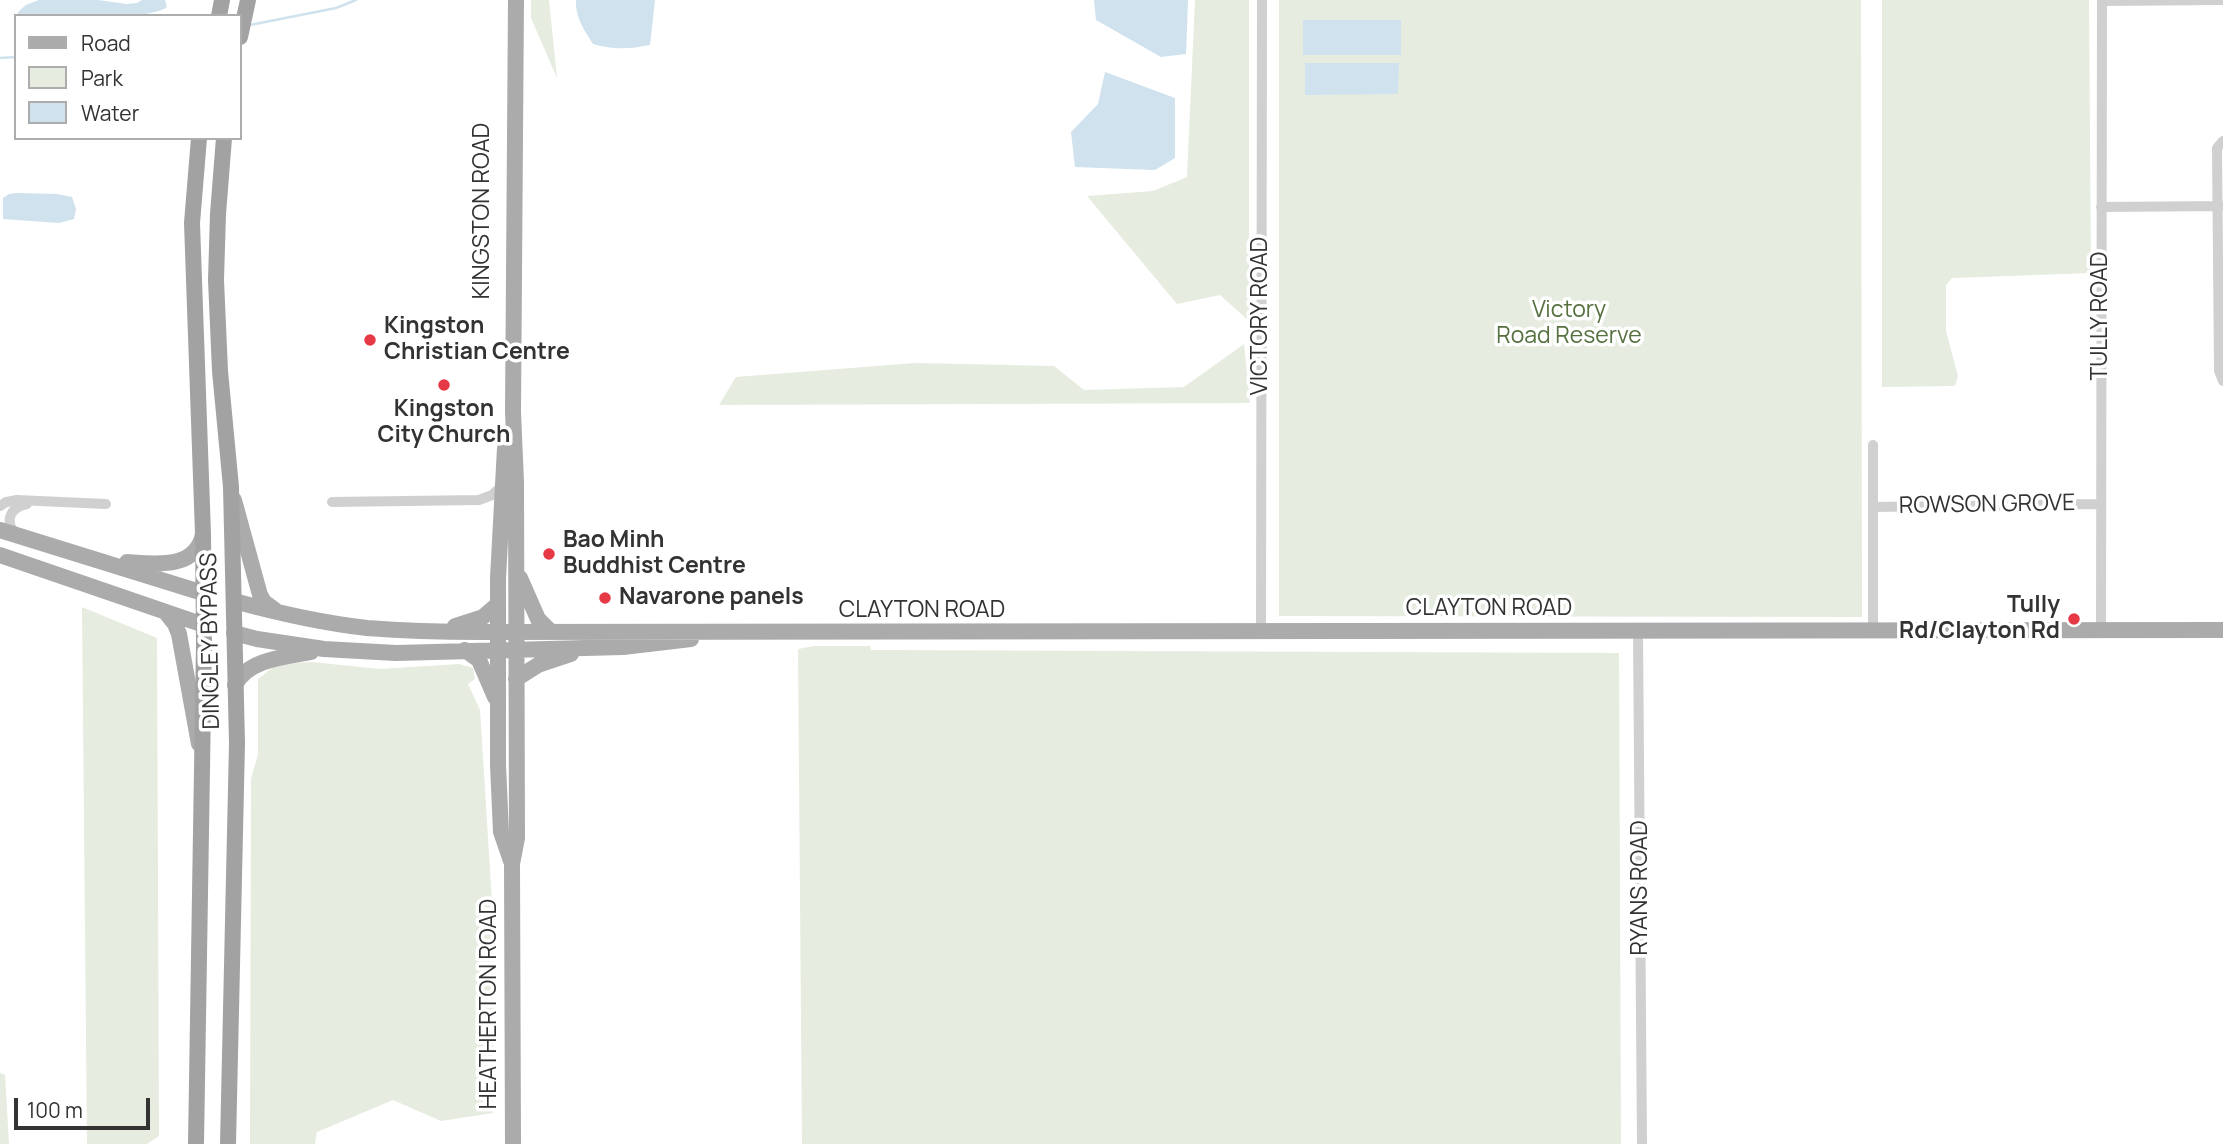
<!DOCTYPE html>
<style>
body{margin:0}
#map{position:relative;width:2223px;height:1144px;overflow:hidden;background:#fff;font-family:Manrope,sans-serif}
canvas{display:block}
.legend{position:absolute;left:14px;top:14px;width:228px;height:126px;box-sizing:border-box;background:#fff;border:2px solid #adadad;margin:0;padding:9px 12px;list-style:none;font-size:21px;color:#333}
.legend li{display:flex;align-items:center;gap:14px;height:35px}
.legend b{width:35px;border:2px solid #adadad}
.scale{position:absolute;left:14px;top:1098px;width:136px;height:32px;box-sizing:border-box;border:4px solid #333;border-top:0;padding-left:9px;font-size:21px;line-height:24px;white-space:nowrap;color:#333;-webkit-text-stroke:5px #fff;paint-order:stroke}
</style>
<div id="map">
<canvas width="2223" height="1144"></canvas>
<ul class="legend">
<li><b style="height:9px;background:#ababab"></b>Road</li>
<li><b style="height:19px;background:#e6ecdf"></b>Park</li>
<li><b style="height:19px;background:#cfe2ee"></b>Water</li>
</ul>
<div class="scale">100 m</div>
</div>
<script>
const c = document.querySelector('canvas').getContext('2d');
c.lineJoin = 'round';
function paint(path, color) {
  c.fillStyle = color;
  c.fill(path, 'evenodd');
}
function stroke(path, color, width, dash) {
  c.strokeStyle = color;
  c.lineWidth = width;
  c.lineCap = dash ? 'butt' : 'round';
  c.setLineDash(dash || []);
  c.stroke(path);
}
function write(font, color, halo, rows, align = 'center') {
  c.font = font + ' Manrope,sans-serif';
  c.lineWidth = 7;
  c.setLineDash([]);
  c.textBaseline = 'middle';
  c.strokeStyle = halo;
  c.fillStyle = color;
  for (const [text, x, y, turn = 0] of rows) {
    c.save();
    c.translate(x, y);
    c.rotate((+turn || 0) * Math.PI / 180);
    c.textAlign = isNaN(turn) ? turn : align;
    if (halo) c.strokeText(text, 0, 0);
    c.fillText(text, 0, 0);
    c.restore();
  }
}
const green = new Path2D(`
 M531 0H549L557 78 531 18Z
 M1195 0H1249V321L1220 295 1177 304 1087 196 1153 191 1187 177Z
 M1279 0H1861L1862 617 1279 616Z
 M1882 0H2089L2091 273 1952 278 1946 285V331L1958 376 1955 386 1882 387Z
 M1244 344 1250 403 719 405 736 377 915 363 1054 366 1084 390 1184 387Z
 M82 607 157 638 159 1136 147 1144H87Z
 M814 646H870L871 650 1619 653 1621 1144H802L798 649Z
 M312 662 380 669 459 664 473 668 475 679 468 684 480 710 494 934 493 1113 441 1121 393 1100 317 1132 315 1144H250L251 779 258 754V679L277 664Z
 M0 1073 5 1075 9 1144H0Z`);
const water = new Path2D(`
 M39 0H98L127 4 137 3 142 0H165L167 7C148 22 47 16 18 16V12L26 5Z
 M576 0H655L650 45C630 49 613 50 593 44 584 30 575 17 576 0Z
 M1094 0H1188L1186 54 1161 57 1096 20Z
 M1303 20H1401V55H1303Z
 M1305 63H1399L1398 94 1305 95Z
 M1105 72 1175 98V158L1155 170 1075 167 1071 132 1098 104Z
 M16 193 57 194 72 197 76 209 74 219 59 223 3 219V198L9 194Z`);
const stream = new Path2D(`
 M250 25 336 8 356 0
 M0 58 16 57`);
const minor = new Path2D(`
 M2102 1 2223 0
 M2223 141 2217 148 2219 371 2223 381
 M2101 207 2222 206
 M332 502 479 500 492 495 503 485
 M0 506 6 502 17 500 106 504
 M1873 507 2100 504
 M15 533C4 520 11 507 27 504
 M1873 630V445
 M2101 631 2102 0
 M1638 632 1642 1144
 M1261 633 1262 0`);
const primary = new Path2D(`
 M505 448 498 578V765L501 832 511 861
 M234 500 260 595 264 602 275 610
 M0 530 203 593
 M0 555 204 625
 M127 562C155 564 196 570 203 534
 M520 578 538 619 550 631
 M234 601C278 613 322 623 367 628 405 631 444 632 482 632L2223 630
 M167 614 175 624 179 634 199 744
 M455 626 483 617 498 604
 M234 633 257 639 324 649 396 653 623 647 691 639
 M465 650 479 660 495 697
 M516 679 538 665 571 654
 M235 685C248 659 285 657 311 652
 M513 1144 512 864 517 838 516 482 513 412 516 0`);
const trunk = new Path2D(`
 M219 16 222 0
 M240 37 248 0
 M224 138 218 214 216 280 220 371 231 487 237 743 228 1144
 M196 1144 204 644 203 534 192 223 199 138`);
const markers = [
 [370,340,7,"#e63946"],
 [444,385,7,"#e63946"],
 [549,554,7,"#e63946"],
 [605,598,7,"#e63946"],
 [2074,619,7,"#e63946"]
];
const streetNames = [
 ["KINGSTON ROAD",483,211,-90],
 ["VICTORY ROAD",1261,316,-90],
 ["TULLY ROAD",2101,316,-90],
 ["ROWSON GROVE",1987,505,-1],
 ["CLAYTON ROAD",1489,609],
 ["CLAYTON ROAD",922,611],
 ["DINGLEY BYPASS",211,641,-91],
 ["RYANS ROAD",1641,888,-90],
 ["HEATHERTON ROAD",490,1004,-90]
];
const parkNames = [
 ["Victory",1569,311],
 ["Road Reserve",1569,337]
];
const poiNames = [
 ["Kingston",384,327],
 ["Christian Centre",384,353],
 ["Kingston",444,410,"center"],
 ["City Church",444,436,"center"],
 ["Bao Minh",563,541],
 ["Buddhist Centre",563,567],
 ["Navarone panels",619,598],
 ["Tully",2060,606,"right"],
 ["Rd/Clayton Rd",2060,632,"right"]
];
paint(green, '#e6ecdf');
paint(water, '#cfe2ee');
stroke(stream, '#cfe2ee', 2.5);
stroke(minor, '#d0d0d0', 10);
stroke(primary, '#ababab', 16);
stroke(trunk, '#a2a2a2', 16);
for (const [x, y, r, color] of markers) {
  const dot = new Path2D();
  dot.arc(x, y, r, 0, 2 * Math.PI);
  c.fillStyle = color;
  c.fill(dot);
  stroke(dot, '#fff', 2.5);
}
write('23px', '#333', '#fff', streetNames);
write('23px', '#56703f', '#fff', parkNames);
write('bold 23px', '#333', '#fff', poiNames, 'left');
</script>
